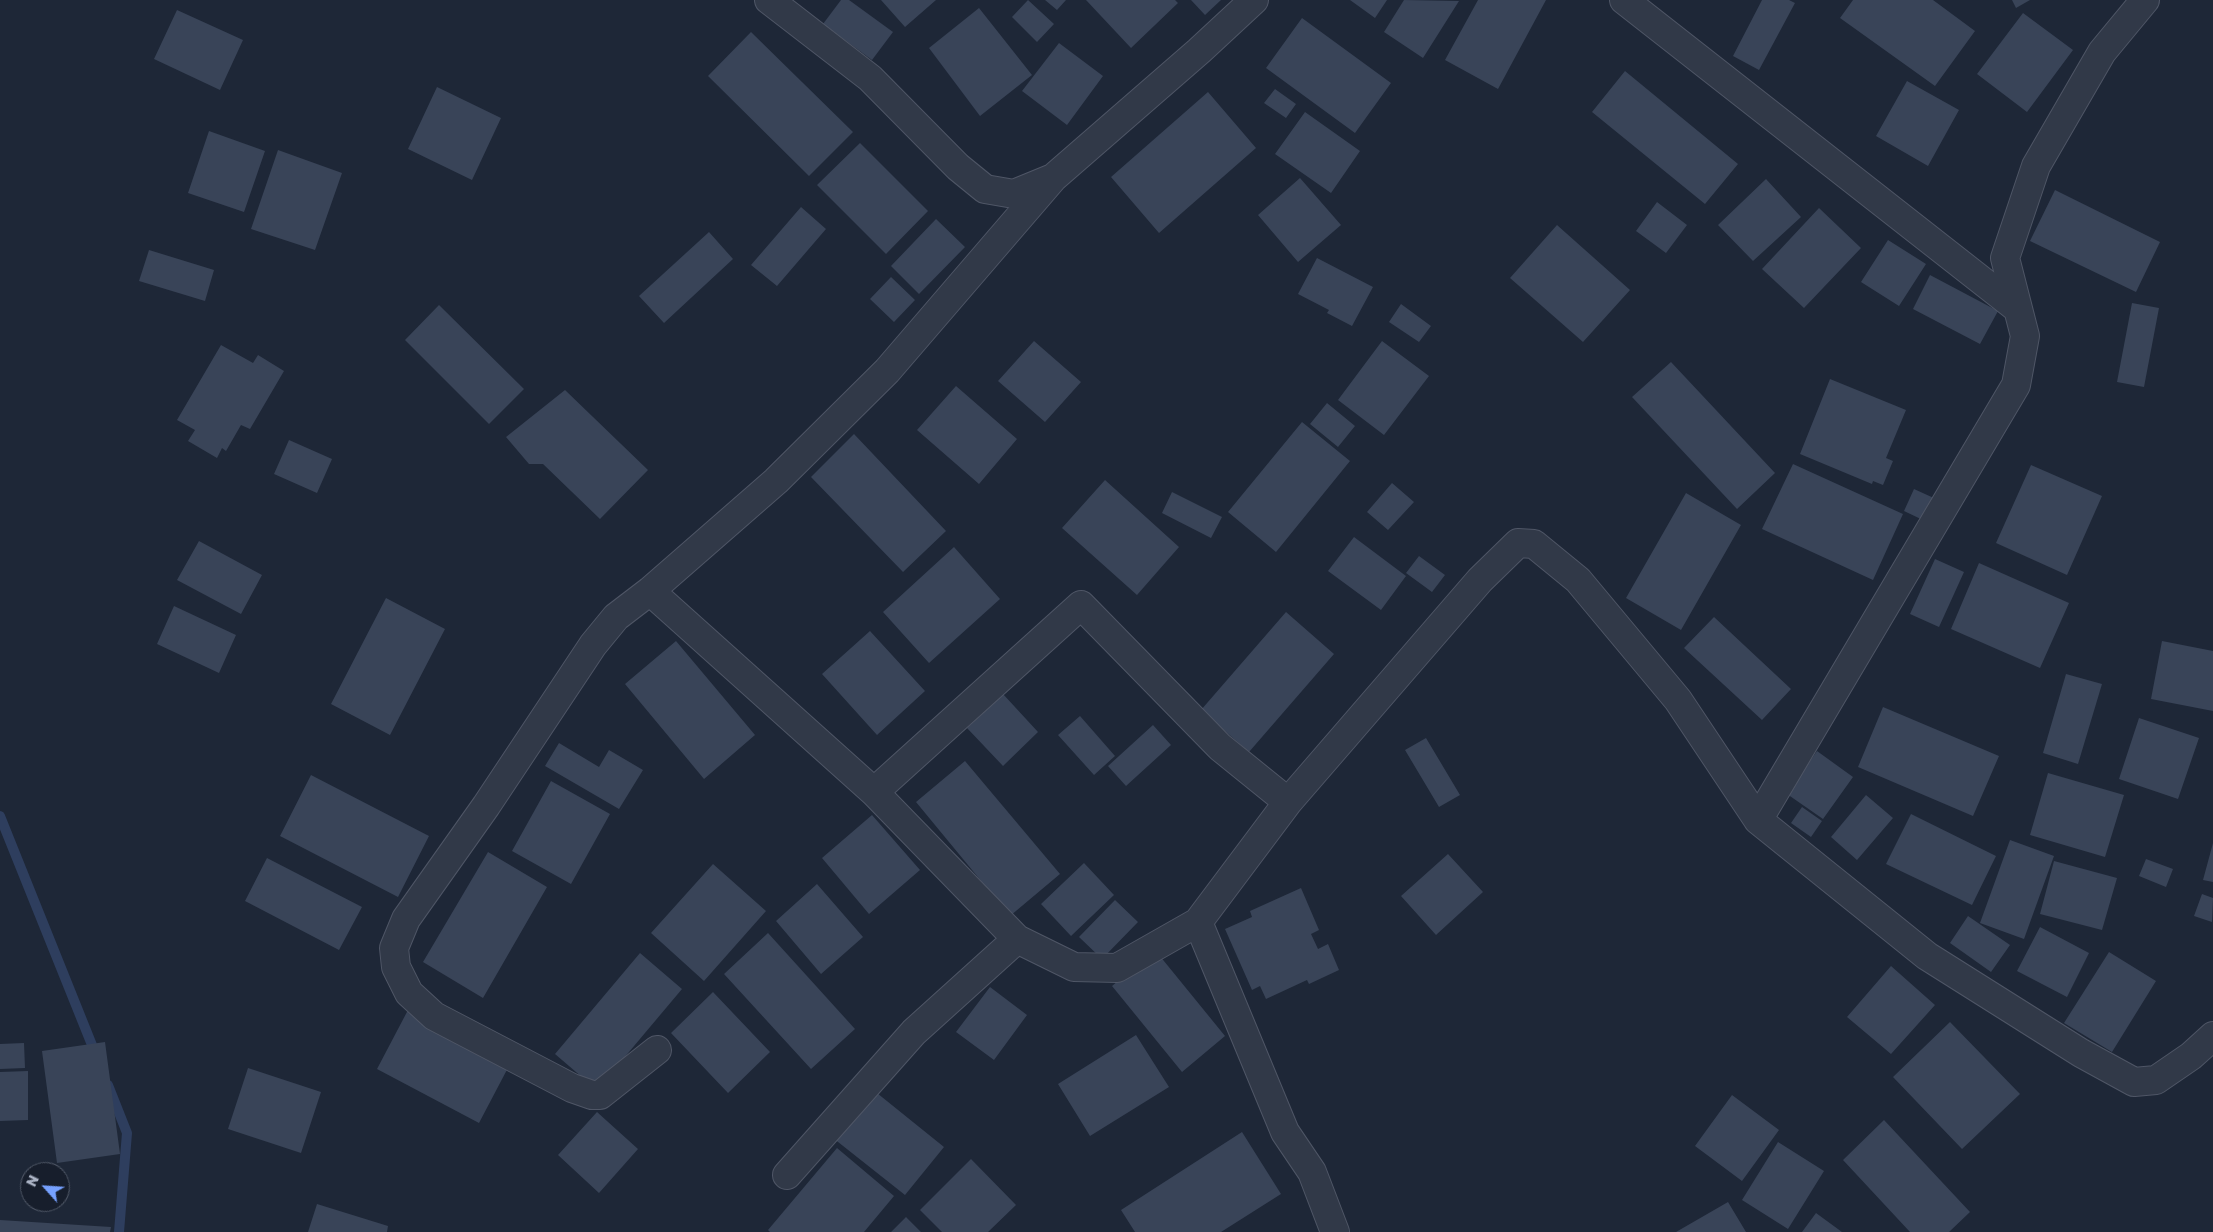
<!DOCTYPE html>
<style>
body{margin:0}
#map{position:relative;width:2213px;height:1232px;overflow:hidden;background:#1e2737;font-family:"Golos Text",sans-serif}
canvas{display:block}
.north{position:absolute;left:20px;top:1162px;width:50px;height:50px;box-sizing:border-box;background:#171e2c;border:1px solid #525a69;border-radius:50%;rotate:296deg;font-size:14px;font-weight:700;line-height:20px;text-align:center;color:#abb3c5}
.north::after{content:'';display:block;margin:auto;width:18px;height:22px;background:#76a1ff;clip-path:polygon(50% 0,100% 100%,50% 72%,0 100%)}
</style>
<div id="map">
<canvas width="2213" height="1232"></canvas>
<div class="north">N</div>
</div>
<script>
const c = document.querySelector('canvas').getContext('2d');
c.lineJoin = 'round';
function stroke(path, color, width, dash) {
  c.strokeStyle = color;
  c.lineWidth = width;
  c.lineCap = dash ? 'butt' : 'round';
  c.setLineDash(dash || []);
  c.stroke(path);
}
function paint(path, color) {
  c.fillStyle = color;
  c.fill(path, 'evenodd');
}
const stream = new Path2D(`
 M0 816 96 1055
 M108 1085 127 1133 119 1232`);
const building = new Path2D(`
 M841 0H849L893 32 872 60 823 24Z
 M881 0H936L905 27Z
 M1028 0 1054 24 1037 42 1012 17Z
 M1045 0H1066L1057 10Z
 M1086 0H1175L1178 3 1131 48Z
 M1191 0H1221L1205 15Z
 M1350 0H1387L1375 18Z
 M1404 0 1459 1 1423 58 1384 32Z
 M1478 0H1546L1498 89 1445 60Z
 M1762 0H1789L1795 3 1759 70 1733 56Z
 M1853 0H1933L1975 31 1935 86 1840 18Z
 M2012 0H2030L2016 8Z
 M979 8 1032 75 980 116 929 48Z
 M177 10 243 40 220 90 154 59Z
 M2023 13 2073 50 2027 112 1977 74Z
 M1302 18 1391 83 1355 133 1266 68Z
 M751 32 853 132 809 176 708 76Z
 M1059 43 1103 76 1067 125 1022 91Z
 M1625 71 1738 164 1705 204 1592 112Z
 M1907 81 1959 110 1928 166 1876 136Z
 M437 87 501 118 472 180 408 149Z
 M1275 89 1296 104 1286 118 1264 103Z
 M1208 92 1256 148 1159 233 1111 177Z
 M1305 112 1360 151 1331 193 1275 154Z
 M209 131 265 151 244 212 188 193Z
 M860 143 928 211 886 254 817 185Z
 M278 150 342 173 315 250 251 229Z
 M1300 178 1341 225 1298 262 1258 215Z
 M1766 179 1801 217 1753 261 1718 225Z
 M2055 190 2160 242 2136 292 2030 241Z
 M1657 202 1687 225 1666 253 1636 231Z
 M801 207 826 229 777 286 751 265Z
 M1819 208 1861 248 1804 308 1762 269Z
 M936 219 965 247 919 294 891 266Z
 M1557 225 1630 290 1583 342 1510 278Z
 M709 232 733 259 664 323 639 296Z
 M1888 240 1926 264 1899 306 1861 282Z
 M149 250 214 270 205 301 139 281Z
 M1317 258 1373 287 1352 326 1327 313 1329 310 1298 294Z
 M1930 275 1998 311 1980 344 1913 309Z
 M891 277 915 300 894 322 870 299Z
 M2132 303 2159 308 2144 387 2117 382Z
 M1401 304 1431 326 1419 342 1389 322Z
 M439 305 524 389 489 424 405 340Z
 M1034 341 1081 382 1045 422 998 381Z
 M1382 341 1429 376 1384 435 1338 400Z
 M221 345 253 363 258 355 284 371 250 429 241 425 226 451 222 448 217 458 188 441 195 430 177 420Z
 M1671 362 1775 473 1737 509 1632 397Z
 M1830 379 1906 410 1886 458 1893 461 1883 485 1873 481 1872 484 1800 454Z
 M956 386 1017 439 979 484 917 430Z
 M565 390 648 470 600 519 543 464H529L506 437Z
 M1327 403 1355 426 1338 447 1310 424Z
 M1302 422 1350 461 1276 552 1228 512Z
 M854 434 946 531 903 572 811 477Z
 M289 440 332 459 317 493 274 474Z
 M1793 464 1903 514 1873 580 1762 529Z
 M2031 465 2102 496 2067 575 1996 543Z
 M1105 480 1179 547 1137 595 1062 528Z
 M1392 483 1414 502 1388 530 1367 512Z
 M1914 489 1936 499 1925 521 1904 511Z
 M1172 492 1222 517 1211 538 1162 513Z
 M1686 493 1741 525 1681 630 1626 598Z
 M1354 537 1406 576 1381 610 1328 571Z
 M199 541 262 575 241 614 177 580Z
 M954 547 1000 599 929 663 883 612Z
 M1419 556 1445 575 1432 592 1406 573Z
 M1935 559 1964 572 1939 627 1910 614Z
 M1979 563 2069 603 2040 668 1951 629Z
 M386 598 445 629 390 735 331 704Z
 M174 606 236 635 219 673 157 644Z
 M1286 612 1334 654 1249 752 1201 710Z
 M1714 617 1791 689 1762 720 1684 648Z
 M870 631 925 691 877 735 822 674Z
 M676 641 755 735 704 779 625 684Z
 M2162 641 2213 651V711L2151 699Z
 M2066 674 2102 684 2078 764 2043 753Z
 M1003 694 1038 732 1003 766 967 728Z
 M1883 707 1999 756 1973 816 1858 767Z
 M1080 716 1115 756 1094 775 1058 735Z
 M2139 718 2199 738 2178 799 2119 779Z
 M1153 725 1171 745 1126 786 1108 766Z
 M1426 738 1460 795 1439 807 1405 750Z
 M559 743 599 767 609 750 643 770 619 809 545 766Z
 M1817 751 1853 777 1823 819 1787 794Z
 M965 761 1060 874 1010 916 916 802Z
 M2048 773 2124 795 2105 857 2030 835Z
 M311 775 429 836 398 897 280 836Z
 M551 781 610 814 571 884 512 851Z
 M1866 795 1893 818 1857 860 1831 837Z
 M1802 807 1822 821 1811 837 1791 823Z
 M1911 814 1996 856 1972 905 1886 864Z
 M872 815 920 870 869 914 822 858Z
 M2010 840 2054 856 2024 939 1980 923Z
 M2213 843V882L2203 880Z
 M488 852 547 887 483 998 423 962Z
 M1448 854 1483 892 1436 935 1401 896Z
 M267 858 362 907 339 950 245 901Z
 M2146 859 2173 869 2166 887 2139 876Z
 M2054 861 2117 878 2102 930 2040 914Z
 M1084 863 1114 895 1071 936 1041 904Z
 M713 864 766 911 704 981 651 933Z
 M817 884 863 937 821 974 776 921Z
 M1301 888 1319 930 1311 934 1318 949 1328 944 1339 970 1309 984 1307 980 1266 999 1260 986 1252 990 1225 929 1252 917 1250 911Z
 M2202 894 2213 898 2212 922 2194 916Z
 M1115 900 1138 922 1102 959 1079 937Z
 M1968 916 2010 945 1991 972 1950 943Z
 M2040 927 2089 953 2067 997 2017 971Z
 M768 933 855 1029 811 1069 724 974Z
 M1155 950 1225 1036 1182 1072 1112 986Z
 M2109 952 2156 981 2112 1052 2064 1023Z
 M640 953 682 989 597 1090 555 1054Z
 M1891 966 1935 1005 1891 1054 1847 1017Z
 M990 987 1027 1015 994 1060 956 1032Z
 M713 992 770 1052 728 1093 671 1033Z
 M408 1010 510 1064 479 1123 377 1069Z
 M1950 1022 2020 1094 1962 1149 1893 1077Z
 M1136 1035 1169 1087 1090 1136 1058 1084Z
 M105 1042 120 1154 57 1163 42 1051Z
 M24 1043 25 1068 0 1069V1044Z
 M248 1068 321 1092 301 1153 228 1129Z
 M28 1071V1120L0 1121V1072Z
 M872 1089 944 1147 905 1195 833 1138Z
 M1732 1095 1779 1130 1742 1181 1695 1146Z
 M597 1112 638 1149 599 1193 558 1155Z
 M1884 1120 1970 1212 1949 1232H1910L1843 1160Z
 M1242 1132 1281 1194 1221 1232H1135L1121 1210Z
 M1778 1142 1824 1171 1788 1229 1742 1200Z
 M837 1148 894 1196 864 1232H770L768 1230Z
 M971 1159 1016 1205 988 1232H942L920 1210Z
 M1728 1202 1746 1232H1676Z
 M317 1204 388 1226 387 1232H308Z
 M1816 1213 1842 1232H1802Z
 M906 1217 921 1232H891Z
 M0 1220 111 1227 110 1232H0Z`);
const street = new Path2D(`
 M769 0 870 78 958 167 985 189 1014 194 1053 178 1199 51 1254 0
 M1624 0 2018 309
 M650 591 874 792 1017 939 1074 967 1117 968 1198 922 1288 802 1480 580 1518 543 1534 544 1578 580 1678 700 1758 820 1927 956 2081 1053 2134 1082 2156 1080 2191 1056 2213 1036
 M874 792 1081 605 1220 747 1288 802
 M1758 820 2016 385 2025 336 2005 258 2036 166 2102 52 2145 0
 M1198 922 1285 1132 1312 1172 1335 1232
 M657 1050 600 1095H592L572 1088 434 1016 409 993 396 967 394 948 406 919 486 806 593 645 616 617 650 591 776 481 887 371 1053 178
 M787 1175 914 1032 1017 939`);
stroke(stream, '#2e3e5e', 10);
paint(building, '#394458');
stroke(street, '#4f5666', 30);
stroke(street, '#313948', 28);
</script>
